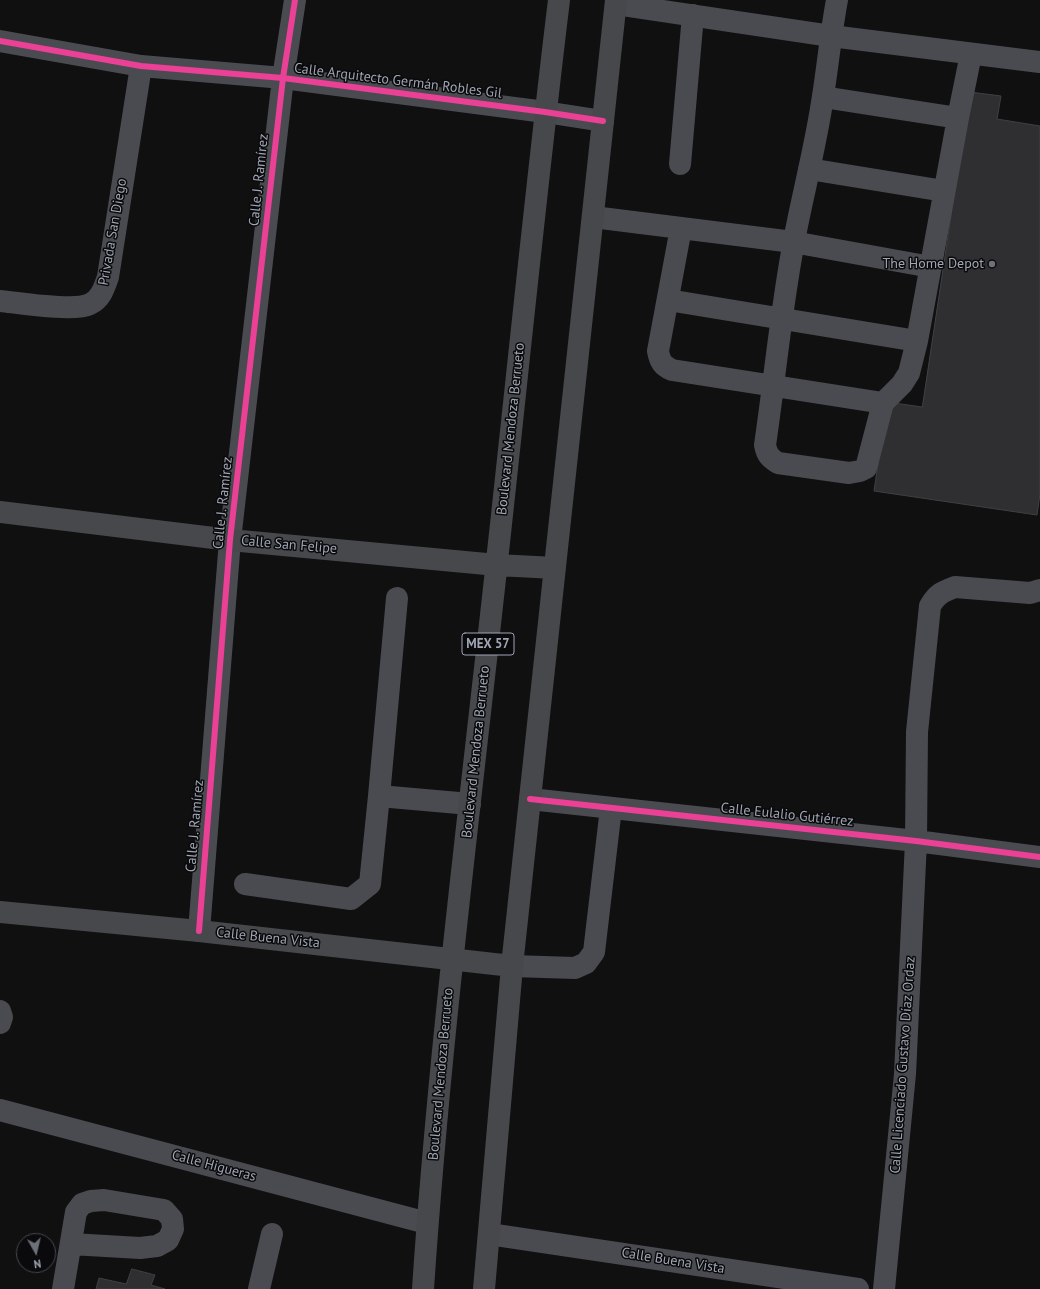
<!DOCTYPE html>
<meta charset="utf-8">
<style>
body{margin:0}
#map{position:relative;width:1040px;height:1289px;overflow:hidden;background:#101010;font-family:"PT Sans",sans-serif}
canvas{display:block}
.north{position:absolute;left:16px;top:1233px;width:40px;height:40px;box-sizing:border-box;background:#0a0a0c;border:1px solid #46484f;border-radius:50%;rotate:172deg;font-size:11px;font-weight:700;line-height:16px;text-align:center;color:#9fa5b3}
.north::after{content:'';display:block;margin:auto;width:14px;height:18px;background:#6d717a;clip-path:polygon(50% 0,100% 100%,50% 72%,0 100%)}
</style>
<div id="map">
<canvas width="1040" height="1289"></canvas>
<div class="north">N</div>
</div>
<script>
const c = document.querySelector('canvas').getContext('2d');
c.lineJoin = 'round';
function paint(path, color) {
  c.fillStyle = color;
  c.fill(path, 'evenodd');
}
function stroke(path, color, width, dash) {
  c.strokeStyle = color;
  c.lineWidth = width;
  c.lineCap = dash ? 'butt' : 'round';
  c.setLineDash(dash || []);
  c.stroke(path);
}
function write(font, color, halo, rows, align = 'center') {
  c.font = font + ' "PT Sans",sans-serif';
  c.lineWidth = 3;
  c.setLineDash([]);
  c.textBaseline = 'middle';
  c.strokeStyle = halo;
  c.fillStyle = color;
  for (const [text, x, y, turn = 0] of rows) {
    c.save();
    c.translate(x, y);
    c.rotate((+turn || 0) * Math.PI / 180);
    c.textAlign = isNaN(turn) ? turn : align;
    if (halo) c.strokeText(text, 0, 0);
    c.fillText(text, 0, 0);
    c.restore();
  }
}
const building = new Path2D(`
 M970 92 1001 96 997 119 1040 126V494L1037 515 874 491 886 410 894 403 922 407Z
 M132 1269 155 1275 151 1285 165 1289H96L99 1278 126 1284Z`);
const minor = new Path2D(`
 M837 0C831 32 828 64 823 96 816 145 803 193 794 241 781 309 775 377 765 445 767 455 770 458 778 463L849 473 860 471 866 468 883 403 902 384 909 373 917 341 958 118 971 54
 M616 4 831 36 1040 62
 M0 41 141 66 283 78 545 112 603 121
 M823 97 958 118
 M680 164 693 15
 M809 169 944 191
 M593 217 793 242 931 267
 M681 228 658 351C660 362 663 366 672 370L883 403
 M668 300 917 341
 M0 301C19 303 75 312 90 304 101 299 104 288 108 277L141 66
 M379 796 397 598
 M530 799 916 841 1040 857
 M245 884 351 899 370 884 379 796 470 804
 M199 931 230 540 283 78 295 0
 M512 966 575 968 586 963 594 952 611 808
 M0 1011 2 1017 0 1023
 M0 1110 427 1223
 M489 1234 858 1289
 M63 1289 76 1212 82 1204 91 1201 104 1200 164 1210 172 1219 173 1229 168 1240 157 1246 140 1248 71 1244
 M259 1289 272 1234
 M884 1289 905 1074 916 841 917 732 930 606C937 594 942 592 955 587L1030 593 1040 590`);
const major = new Path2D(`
 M0 512 230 540 497 565 555 568
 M0 912 199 931 512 966
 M423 1289C438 1064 466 839 491 615 514 410 534 205 559 0
 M484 1289 512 966 616 0`);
const cycleway = new Path2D(`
 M0 41 141 66 283 78 545 112 603 121
 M530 799 916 841 1040 857
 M199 931 230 540 283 78 295 0`);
const markers = [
 [992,264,4,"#6d717a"]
];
const shields = [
 [488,644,52]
];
const shieldNames = [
 ["MEX 57",488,644]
];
const streetNames = [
 ["Calle Arquitecto Germán Robles Gil",398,81,7],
 ["Calle J. Ramírez",259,180,-84],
 ["Privada San Diego",113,232,-80],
 ["Boulevard Mendoza Berrueto",511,429,-84],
 ["Calle J. Ramírez",223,503,-84],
 ["Calle San Felipe",289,545,5],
 ["Boulevard Mendoza Berrueto",476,752,-84],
 ["Calle Eulalio Gutiérrez",787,815,6],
 ["Calle J. Ramírez",195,826,-85],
 ["Calle Buena Vista",268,938,6],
 ["Calle Licenciado Gustavo Díaz Ordaz",903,1065,-86],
 ["Boulevard Mendoza Berrueto",441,1074,-85],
 ["Calle Higueras",214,1166,15],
 ["Calle Buena Vista",673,1261,9]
];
const poiNames = [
 ["The Home Depot",984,264]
];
paint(building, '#2f2f31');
stroke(building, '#3e4044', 1);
stroke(minor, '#4a4b50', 22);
stroke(major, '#46484b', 22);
stroke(cycleway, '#ea4096', 6);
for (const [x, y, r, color] of markers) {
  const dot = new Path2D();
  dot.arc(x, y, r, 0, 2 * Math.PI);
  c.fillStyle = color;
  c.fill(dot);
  stroke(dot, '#0a0a0c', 1.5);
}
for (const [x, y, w] of shields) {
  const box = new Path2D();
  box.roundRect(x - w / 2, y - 11, w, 22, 3);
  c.fillStyle = '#0a0a0c';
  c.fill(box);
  stroke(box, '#9fa5b3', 1);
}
write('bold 13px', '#9fa5b3', null, shieldNames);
write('14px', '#9fa5b3', '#0a0a0c', streetNames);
write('14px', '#9fa5b3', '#0a0a0c', poiNames, 'right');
</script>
